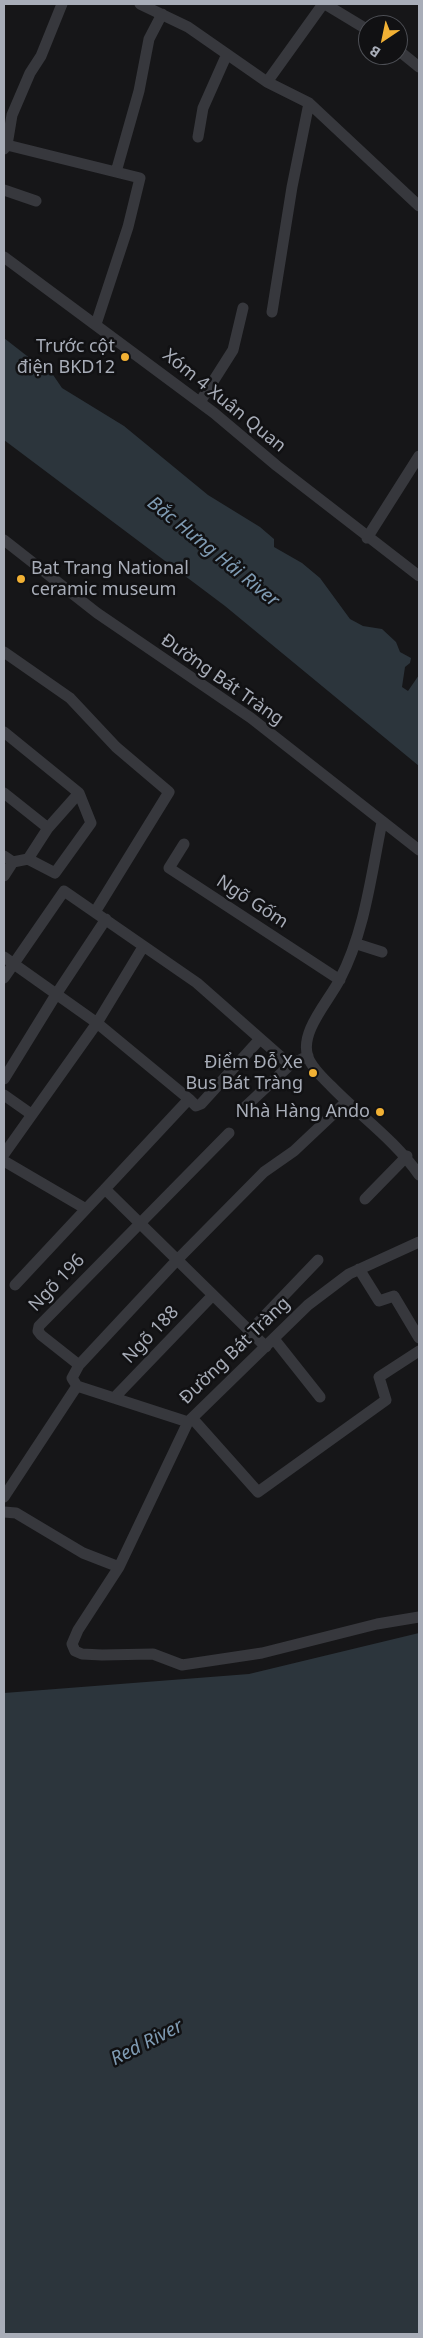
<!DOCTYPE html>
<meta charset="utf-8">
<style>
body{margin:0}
#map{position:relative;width:423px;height:2338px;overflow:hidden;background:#161618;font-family:"Noto Sans",sans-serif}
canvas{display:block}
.frame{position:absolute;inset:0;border:5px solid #a8adb8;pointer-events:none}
.north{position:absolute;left:358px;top:15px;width:50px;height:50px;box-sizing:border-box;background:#111113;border:1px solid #4d4f55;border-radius:50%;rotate:214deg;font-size:14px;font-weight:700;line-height:20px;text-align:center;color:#a8adb8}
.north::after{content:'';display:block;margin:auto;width:18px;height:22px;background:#f2b134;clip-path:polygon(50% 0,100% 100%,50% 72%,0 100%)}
</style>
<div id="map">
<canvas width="423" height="2338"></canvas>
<div class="frame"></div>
<div class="north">B</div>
</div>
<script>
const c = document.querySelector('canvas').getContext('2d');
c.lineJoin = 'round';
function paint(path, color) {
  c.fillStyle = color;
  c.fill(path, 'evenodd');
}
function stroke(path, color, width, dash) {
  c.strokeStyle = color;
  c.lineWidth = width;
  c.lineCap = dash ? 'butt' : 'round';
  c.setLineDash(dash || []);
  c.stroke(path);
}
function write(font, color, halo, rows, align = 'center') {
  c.font = font + ' "Noto Sans",sans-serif';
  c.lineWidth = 5;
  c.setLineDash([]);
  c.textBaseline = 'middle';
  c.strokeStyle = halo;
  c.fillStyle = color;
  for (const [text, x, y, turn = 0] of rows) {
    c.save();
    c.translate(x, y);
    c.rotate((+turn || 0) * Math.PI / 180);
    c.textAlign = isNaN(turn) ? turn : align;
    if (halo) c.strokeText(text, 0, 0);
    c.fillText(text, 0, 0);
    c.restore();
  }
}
const water = new Path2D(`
 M4 338 36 363 47 366 62 388 124 426 208 495 260 527 274 539V547L302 563 320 578 350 619 363 626 382 629 396 642 400 652 411 658 410 663 405 667 402 687 408 691 419 675V766L225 606 4 440Z
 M419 1633V2334H4V1693L249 1674Z`);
const minor = new Path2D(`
 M140 4 188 27 267 82 309 103 419 206
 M325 4 368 30
 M398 50 419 67
 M267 82 323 4
 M198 137 203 108 227 54
 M7 145 12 115 30 73 41 56 62 4
 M4 149 7 145 140 178 128 227 96 324
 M116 172 139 91 149 39 162 14
 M4 190 36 201
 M4 257 214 413 277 466 419 576
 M272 312 292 187 309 103
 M200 402 233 350 243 308
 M367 538 419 456
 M4 540 97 613 251 718 419 850
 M4 652 70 698 116 747 169 792 95 912
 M4 732 79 793 48 828 28 859 13 862 4 856
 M4 793 48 828
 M382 822C371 875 365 931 340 979 329 1001 299 1032 308 1057 312 1068 323 1078 331 1086 360 1116 395 1140 419 1175
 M184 844 169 868 340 980
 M28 859 55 873 91 823 79 793
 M4 876 13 862
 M357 944 382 952
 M4 957 97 1023 189 1099 105 1189
 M4 978 64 891 197 983 290 1065 308 1056
 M4 1079 57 993 106 919
 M4 1095 31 1114
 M189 1099 196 1106 201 1104 260 1039
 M245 1107 290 1065
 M4 1154 97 1023 143 947
 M4 1161 86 1209 105 1189 266 1347
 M365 1199 407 1156
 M359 1269 379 1301 394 1296 419 1338
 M15 1285 86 1209
 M250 1331 318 1260
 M274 1339 320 1397
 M79 1365 41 1335 38 1331 39 1326 229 1133
 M77 1386 72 1378 79 1365 177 1260 264 1172 294 1151 346 1102
 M114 1398 212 1296
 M192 1418 258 1492 386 1400 379 1377 419 1351
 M188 1422 119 1567 78 1630 72 1644 75 1651 82 1654 102 1655 153 1654 182 1665 262 1653 377 1624 419 1617
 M4 1497 77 1386 188 1422 308 1305 349 1274 419 1242
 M4 1512 16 1513 83 1553 119 1567`);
const markers = [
 [125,357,5,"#f2b134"],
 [21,579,5,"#f2b134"],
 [313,1073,5,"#f2b134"],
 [380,1112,5,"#f2b134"]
];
const poiNames = [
 ["Trước cột",115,347],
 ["điện BKD12",115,368],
 ["Bat Trang National",31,569,"left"],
 ["ceramic museum",31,590,"left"],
 ["Điểm Đỗ Xe",303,1063],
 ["Bus Bát Tràng",303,1084],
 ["Nhà Hàng Ando",370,1112]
];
const streetNames = [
 ["Xóm 4 Xuân Quan",224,401,39],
 ["Đường Bát Tràng",222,680,35],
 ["Ngõ Gốm",252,902,33],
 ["Ngõ 196",57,1283,-46],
 ["Ngõ 188",151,1335,-46],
 ["Đường Bát Tràng",235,1351,-44]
];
const waterNames = [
 ["Bắc Hưng Hải River",213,552,39],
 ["Red River",147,2043,-27]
];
paint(water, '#2c353c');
stroke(minor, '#37383d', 11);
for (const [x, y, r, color] of markers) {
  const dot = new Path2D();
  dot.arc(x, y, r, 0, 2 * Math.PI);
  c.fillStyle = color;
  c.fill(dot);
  stroke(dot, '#111113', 2);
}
write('18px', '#a8adb8', '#111113', poiNames, 'right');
write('18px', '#a8adb8', '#111113', streetNames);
write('italic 19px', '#7f9bb3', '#111113', waterNames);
</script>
